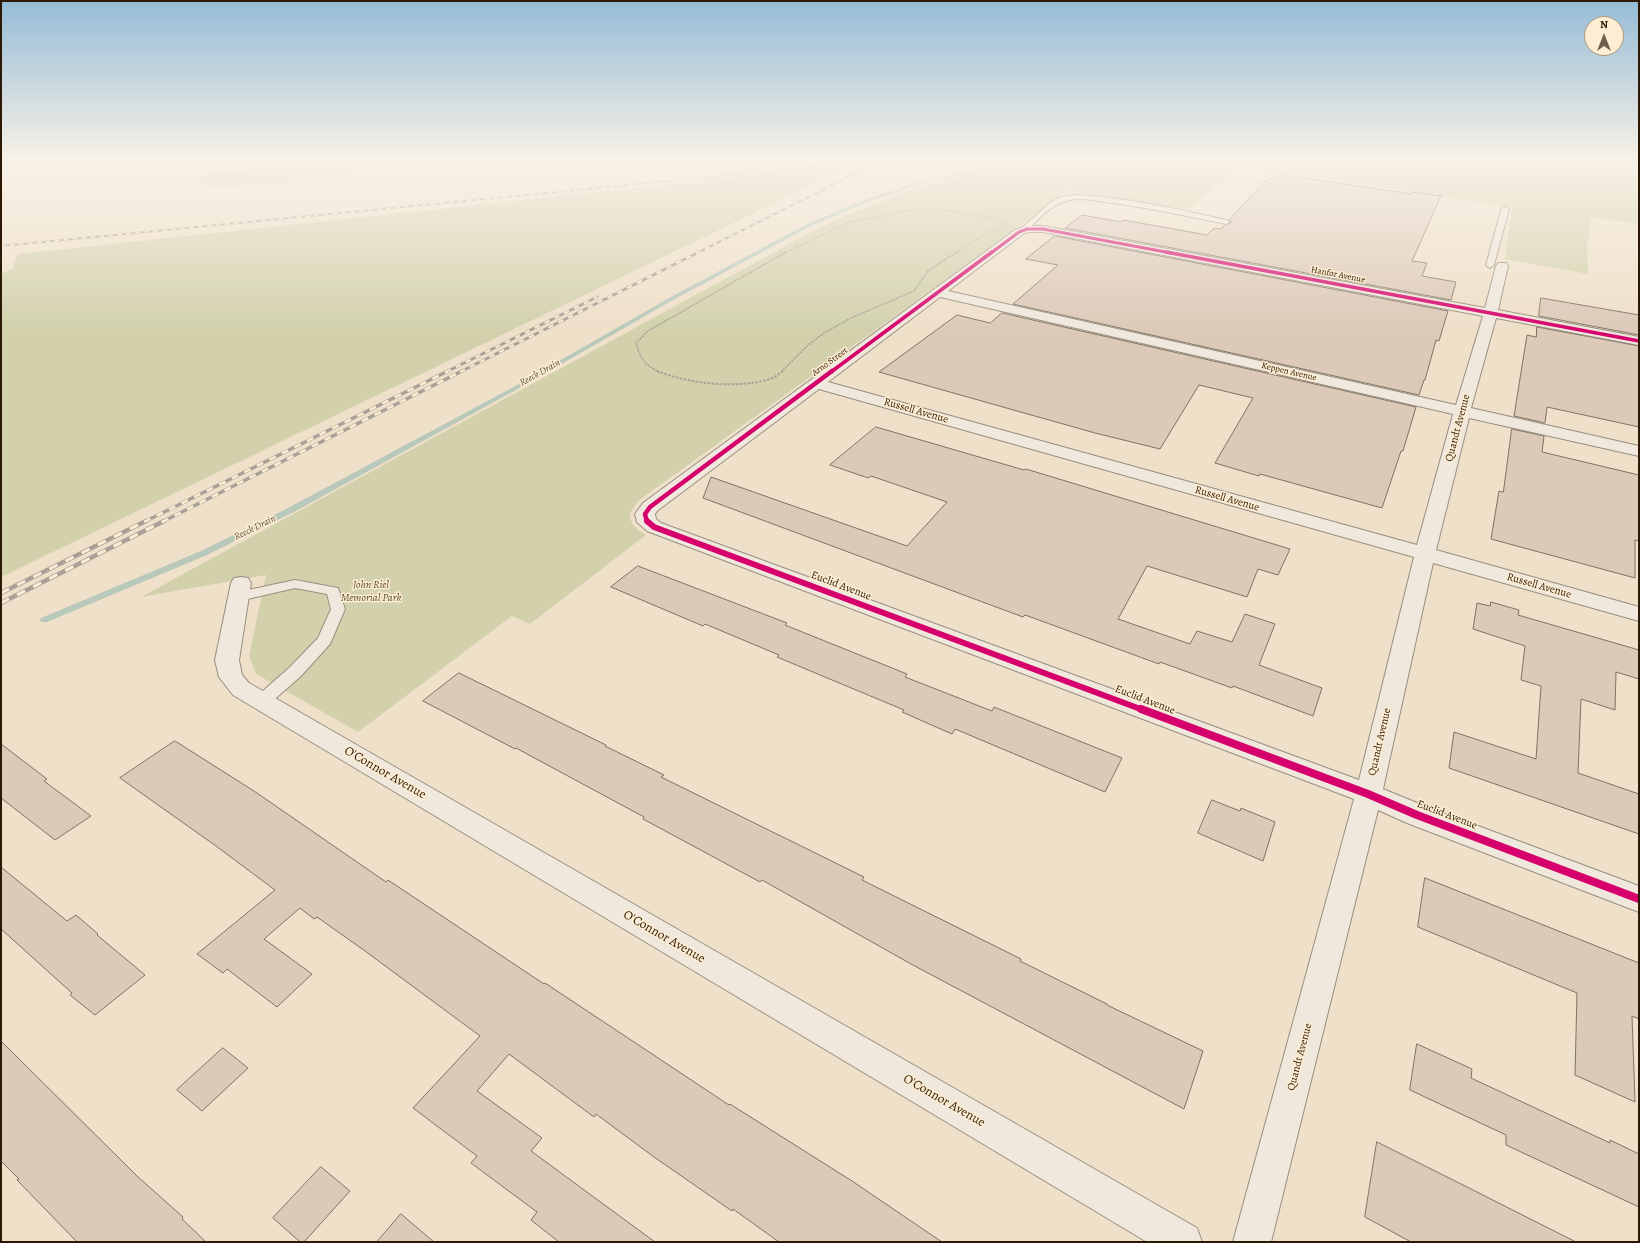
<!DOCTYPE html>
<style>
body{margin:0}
#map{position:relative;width:1640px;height:1243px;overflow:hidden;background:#efe0c9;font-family:Alegreya,serif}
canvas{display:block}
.frame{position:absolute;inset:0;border:2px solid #2b1906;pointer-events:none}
.north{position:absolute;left:1584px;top:16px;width:40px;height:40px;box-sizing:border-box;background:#feedd2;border:1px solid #aa9880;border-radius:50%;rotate:0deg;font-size:11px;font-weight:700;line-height:16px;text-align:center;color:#2b1906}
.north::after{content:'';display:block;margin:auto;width:14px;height:18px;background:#705f4a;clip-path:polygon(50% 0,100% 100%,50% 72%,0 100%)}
</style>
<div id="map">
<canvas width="1640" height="1243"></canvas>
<div class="frame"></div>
<div class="north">N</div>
</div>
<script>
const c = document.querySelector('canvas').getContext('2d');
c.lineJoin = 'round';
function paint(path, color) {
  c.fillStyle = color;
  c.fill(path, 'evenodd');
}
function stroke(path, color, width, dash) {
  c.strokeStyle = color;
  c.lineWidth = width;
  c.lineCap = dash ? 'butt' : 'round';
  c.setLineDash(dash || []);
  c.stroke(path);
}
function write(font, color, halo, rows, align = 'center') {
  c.font = font + ' Alegreya,serif';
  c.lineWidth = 3;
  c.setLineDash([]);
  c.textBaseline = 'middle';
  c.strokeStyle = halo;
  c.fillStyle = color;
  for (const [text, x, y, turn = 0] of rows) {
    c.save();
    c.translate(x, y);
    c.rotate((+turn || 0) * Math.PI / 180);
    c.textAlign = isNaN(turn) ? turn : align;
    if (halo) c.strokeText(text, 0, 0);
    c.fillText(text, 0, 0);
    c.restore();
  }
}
const green = new Path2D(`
 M287 158H388L345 172 269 185 205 187 197 182 204 174 242 170 280 162Z
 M611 158H726L627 166Z
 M1062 158H1639V224L1590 217 1589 240H1587L1588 274 1505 259 1512 207 1240 166 1188 209 1068 191 638 501 630 513C630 525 636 529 646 535L530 624 512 616 358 732 256 674 249 656 266 575 141 597 813 231 842 217 921 186 996 168Z
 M831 167 841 171 1 577V274L12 269 18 254Z`);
const stream = new Path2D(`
 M1041 158H1049L929 181 868 202 809 227 673 300 523 386 294 512 207 555 47 622H41L40 620 41 618 201 551 288 508 519 384 669 298 805 225 864 200 927 179Z`);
const building = new Path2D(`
 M1279 174 1411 194 1412 192 1441 196 1412 261 1427 263 1422 276 1456 282 1451 300 1065 228 1082 215 1121 222 1123 220 1207 235 1214 228 1221 229 1225 225 1231 223V221L1229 220 1268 178 1274 179Z
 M1055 236 1448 311 1439 341 1436 340 1425 380H1424L1419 395 1013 304 1058 265 1026 259Z
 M1541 298 1639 315V335L1539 316Z
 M1002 313 1416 407 1403 451H1401L1382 508 1260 474 1259 476 1215 463 1253 398 1199 385 1160 449 1095 433 879 372 957 315 990 323Z
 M1537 327 1639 346V427L1547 407 1545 423 1514 416 1527 335 1536 337Z
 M876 427 1024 470 1026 469 1290 549 1278 575 1258 569 1247 597 1147 566 1118 619 1190 644 1197 631 1232 642 1245 614 1275 624 1259 665 1322 688 1313 716 1233 686 1232 688 1160 662 1159 664 1025 615 1023 617 703 498 711 477 907 546 947 502 871 476 868 478 830 465Z
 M1512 429 1544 436 1542 452 1639 475V541L1635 540V578L1491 539 1499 491 1503 492Z
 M638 566 787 623 785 625 907 674 905 677 992 711 994 707 1122 758 1105 792 955 729 952 734 902 712 904 710 777 657 779 655 705 624 703 626 611 587Z
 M1491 602 1519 610 1518 615 1639 650V679L1616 672 1615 710 1581 699 1578 773 1639 794V834L1449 768 1454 732 1536 759 1541 686 1521 680 1525 646 1473 629 1477 603 1490 606Z
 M459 673 606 745 605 746 664 775 661 777 864 877 862 880 1021 959 1020 961 1107 1004V1005L1203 1051 1184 1109 911 964 762 880 760 882 643 819 644 817 516 748 515 749 423 701Z
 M175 741 254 791 386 882 388 880 544 984 545 983 729 1105 730 1104 852 1181 942 1242H779L733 1209 732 1211 654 1157 596 1114 594 1117 509 1054 477 1091 542 1138 531 1151 655 1242H559L531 1220 537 1212 471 1163 477 1156 413 1108 480 1036 365 951 317 917 314 919 300 908 264 939 312 974 277 1007 227 969 223 973 197 954 275 890 216 846 120 778Z
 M1 744 47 779 44 781 91 816 55 840 1 798Z
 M1212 800 1240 811 1241 808 1275 822 1263 861 1198 833Z
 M1 867 67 921 76 915 98 934 97 935 145 975 95 1015 70 995 72 993 1 929Z
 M1425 878 1639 963V1019L1632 1016 1635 1102 1575 1075 1577 993 1418 927Z
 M1 1041 138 1177 183 1217 182 1219 206 1242H77L17 1180 19 1179 1 1161Z
 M1417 1044 1472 1069 1471 1078 1610 1143V1140L1639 1154V1207L1506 1145V1135L1410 1090Z
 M223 1048 248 1068 202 1111 177 1090Z
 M1377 1142 1469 1188 1576 1242H1411L1365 1217Z
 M321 1167 350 1191 304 1242H300L273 1218Z
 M401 1214 434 1242H377Z`);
const pathFar2 = new Path2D(`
 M784 253 850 222 916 209H936L995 218 1007 224 985 234 956 253`);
const pathFar1 = new Path2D(`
 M660 372C645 366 640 358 636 343L648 331 786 252
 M781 372 807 346 824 333 849 319 914 291 928 271 957 252`);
const path = new Path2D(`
 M657 371C689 384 737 389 770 379 774 378 779 374 783 371`);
const service = new Path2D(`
 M1075 195C1126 197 1176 209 1226 220L1230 222 1226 224C1186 216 1146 207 1105 202 1093 200 1078 197 1066 201 1050 205 1036 222 1025 233H1019L1018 231 1049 204 1060 197Z
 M1502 207H1505L1509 209 1494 265 1490 268 1486 265Z
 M295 580 338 588 345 609 330 644 301 676 268 705 262 707 256 705 254 701 256 697 289 668 318 638 331 609 327 594 295 588 239 601 234 599 232 596 234 593Z`);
const minor = new Path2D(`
 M1027 226H1043L1485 308 1496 266 1498 263H1506L1508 266 1498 310 1639 337V345L1496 318 1471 408 1639 446V456L1469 418 1436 550 1639 607V621L1433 563 1383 789 1427 807 1639 886V912L1407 823 1378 810 1271 1242H1233L1354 799 647 531 637 522 635 514 643 503 1015 230ZM1028 232H1043L1483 316 1456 405 948 291 1023 234ZM940 297 1453 414 1417 545 828 382ZM819 389 1414 557 1359 780 661 523 656 519 655 514 657 511Z
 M241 577 248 578 251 583 239 660 242 675 249 683 1197 1228 1202 1242H1147L233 695 219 677 215 660 231 583 234 578Z`);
const motorway = new Path2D(`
 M10 158H36L31 161 1 165V159Z`);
const railFar3 = new Path2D(`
 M1 246 907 158
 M697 253 886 158`);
const railFar2 = new Path2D(`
 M446 372 597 297
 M460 372 699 252`);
const railFar1 = new Path2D(`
 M144 522 448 371
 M162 522 462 371`);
const rail = new Path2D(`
 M1 593 146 521
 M1 603 164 521`);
const cyclewayFar4 = new Path2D(`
 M991 253 1019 232 1027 229H1043L1171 253`);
const cyclewayFar3 = new Path2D(`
 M1166 252 1639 341
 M831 372 992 252`);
const cyclewayFar2 = new Path2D(`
 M647 522 645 514 650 507 832 371`);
const cyclewayFar1 = new Path2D(`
 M647 521 654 527 1143 710`);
const cycleway = new Path2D(`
 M1141 709 1368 794 1417 815 1639 899`);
const farStreetnames = [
 ["Hanfor Avenue",1338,275,11],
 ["Arno Street",830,362,-36],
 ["Keppen Avenue",1289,372,13]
];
const farWaternames = [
 ["Reeck Drain",540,373,-29],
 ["Reeck Drain",255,528,-26]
];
const streetNames = [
 ["Russell Avenue",916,411,16],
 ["Quandt Avenue",1458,428,-75],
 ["Russell Avenue",1227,499,16],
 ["Euclid Avenue",841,586,21],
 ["Russell Avenue",1539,586,16],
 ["Euclid Avenue",1145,700,21],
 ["Quandt Avenue",1380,742,-77],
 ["Euclid Avenue",1447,815,21],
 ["Quandt Avenue",1300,1057,-75]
];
const parkNames = [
 ["John Riel",371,585],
 ["Memorial Park",371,598]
];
const nearStreetnames = [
 ["O'Connor Avenue",385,773,30],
 ["O'Connor Avenue",664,937,30],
 ["O'Connor Avenue",944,1101,30]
];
paint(green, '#d2d1ac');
paint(stream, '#b8c8bb');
paint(building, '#dcc9b8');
stroke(building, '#7d7364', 1);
stroke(service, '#988e7f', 2);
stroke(minor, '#988e7f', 2);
stroke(motorway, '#7d7364', 2);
stroke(pathFar2, '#a8a197', 1, [1.5, 1]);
stroke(pathFar1, '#a8a197', 1.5, [2, 1]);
stroke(path, '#a8a197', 2, [2.5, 1.5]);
paint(service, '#f0e8dd');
paint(minor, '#f0e8dd');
paint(motorway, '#ece4d7');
stroke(railFar3, '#a8a197', 2);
stroke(railFar2, '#a8a197', 3);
stroke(railFar1, '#a8a197', 3.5);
stroke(rail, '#a8a197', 4.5);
stroke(railFar3, '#feedd2', 1.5, [4.5]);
stroke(railFar2, '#feedd2', 2, [5.5]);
stroke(railFar1, '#feedd2', 2.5, [7]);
stroke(rail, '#feedd2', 3, [9]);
stroke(cyclewayFar4, '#d6006c', 3);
stroke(cyclewayFar3, '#d6006c', 3.5);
stroke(cyclewayFar2, '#d6006c', 4.5);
stroke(cyclewayFar1, '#d6006c', 6);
stroke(cycleway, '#d6006c', 8);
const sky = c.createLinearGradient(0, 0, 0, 332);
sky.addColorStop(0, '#95bcd6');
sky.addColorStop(0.48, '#f8f1e7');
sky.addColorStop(1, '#f8f1e700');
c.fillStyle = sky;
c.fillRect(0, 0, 1640, 332);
write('9px', '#2b1906', '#feedd2', farStreetnames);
write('italic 10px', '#545243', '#feedd2', farWaternames);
write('11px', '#2b1906', '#feedd2', streetNames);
write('italic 11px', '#564d31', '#feedd2', parkNames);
write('13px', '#2b1906', '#feedd2', nearStreetnames);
</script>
